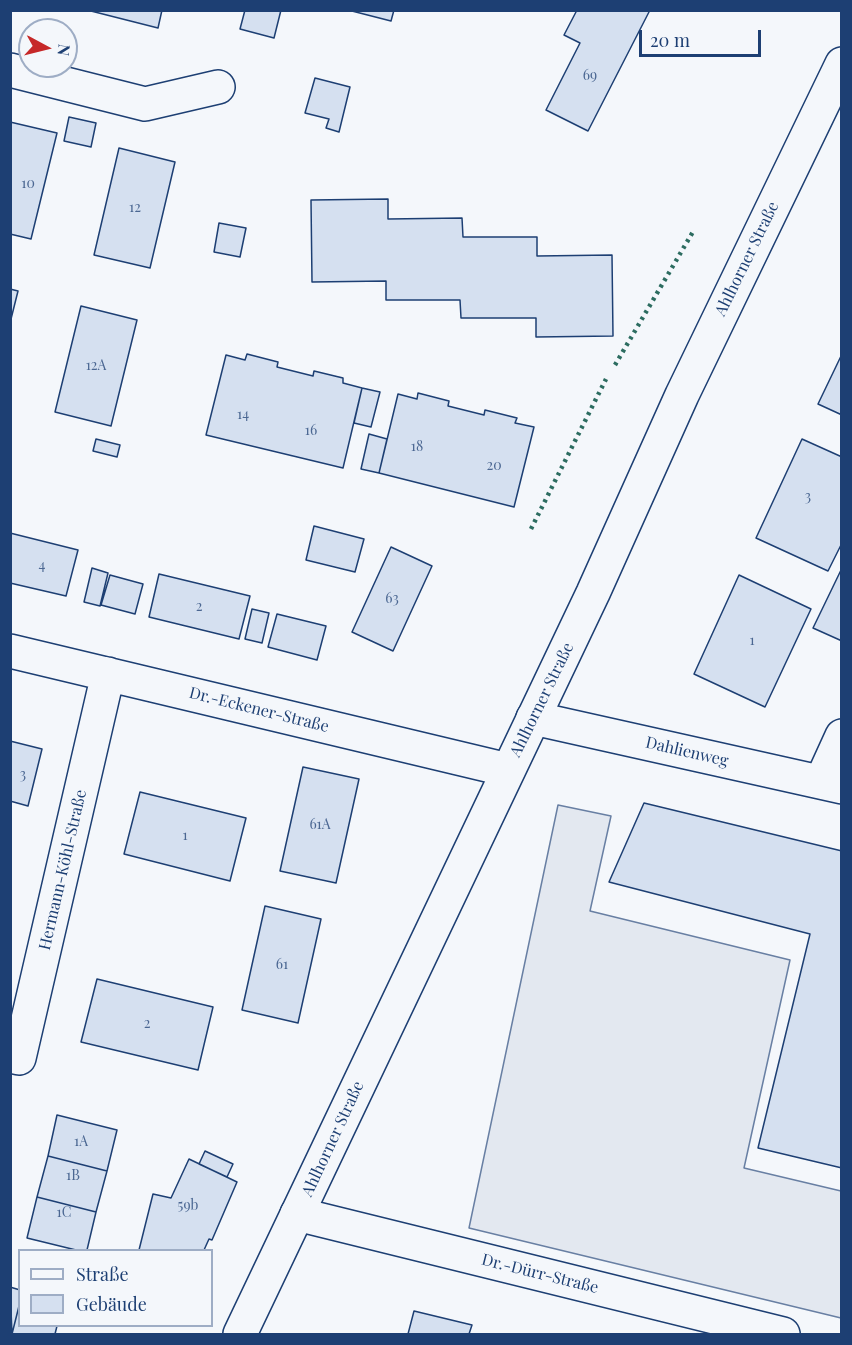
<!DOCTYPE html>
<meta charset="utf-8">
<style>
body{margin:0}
#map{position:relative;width:852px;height:1345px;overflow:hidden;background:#f4f7fb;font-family:"Playfair Display",serif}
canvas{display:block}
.frame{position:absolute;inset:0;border:12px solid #1d3f73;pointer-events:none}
.legend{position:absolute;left:18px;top:1249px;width:195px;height:78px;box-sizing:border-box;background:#f4f7fb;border:2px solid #9eadc5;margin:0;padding:8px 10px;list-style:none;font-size:18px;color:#1d3f73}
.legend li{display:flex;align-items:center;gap:12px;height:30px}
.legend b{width:30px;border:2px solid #9eadc5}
.north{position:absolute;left:18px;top:18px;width:60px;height:60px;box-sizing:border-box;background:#f4f7fb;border:2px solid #9eadc5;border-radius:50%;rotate:97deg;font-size:16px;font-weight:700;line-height:24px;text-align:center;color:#1d3f73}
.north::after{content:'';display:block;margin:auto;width:21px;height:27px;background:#c62828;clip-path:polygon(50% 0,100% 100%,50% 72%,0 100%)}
.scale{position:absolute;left:639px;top:30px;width:122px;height:27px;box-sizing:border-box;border:3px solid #1d3f73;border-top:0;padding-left:8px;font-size:18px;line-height:21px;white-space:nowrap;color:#1d3f73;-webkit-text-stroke:4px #f4f7fb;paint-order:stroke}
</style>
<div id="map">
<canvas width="852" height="1345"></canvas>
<div class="frame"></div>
<ul class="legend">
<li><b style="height:8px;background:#f4f7fb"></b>Straße</li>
<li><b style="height:16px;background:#d5e0f0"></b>Gebäude</li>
</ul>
<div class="north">N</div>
<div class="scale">20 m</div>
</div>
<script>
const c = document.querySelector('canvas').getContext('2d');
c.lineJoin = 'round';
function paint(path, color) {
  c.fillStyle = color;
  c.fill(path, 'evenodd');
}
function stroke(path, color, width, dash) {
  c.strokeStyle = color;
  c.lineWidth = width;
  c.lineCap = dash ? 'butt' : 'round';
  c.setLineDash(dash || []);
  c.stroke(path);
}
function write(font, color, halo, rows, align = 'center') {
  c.font = font + ' "Playfair Display",serif';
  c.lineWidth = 4.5;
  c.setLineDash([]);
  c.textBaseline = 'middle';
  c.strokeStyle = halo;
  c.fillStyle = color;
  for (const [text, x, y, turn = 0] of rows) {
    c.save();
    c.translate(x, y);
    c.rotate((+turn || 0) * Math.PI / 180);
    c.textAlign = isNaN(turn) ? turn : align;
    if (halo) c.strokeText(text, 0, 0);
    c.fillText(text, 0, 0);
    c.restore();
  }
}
const parking = new Path2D(`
 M558 805 611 816 590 911 790 960 744 1168 841 1191V1318L469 1228Z`);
const building = new Path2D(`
 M87 10H162L158 28Z
 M245 10H281L274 38 240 29Z
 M348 10H394L391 21Z
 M577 10H650L588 131 546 110 580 43 564 35Z
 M315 78 350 87 339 132 326 128 329 119 305 113Z
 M69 117 96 123 91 147 64 141Z
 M10 122 57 133 31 239 10 234Z
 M119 148 175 162 150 268 94 255Z
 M388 199V219L462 218 463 237H537V256L612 255 613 336 536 337V318H461L460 300H386V281L312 282 311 200Z
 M219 223 246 228 240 257 214 252Z
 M10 289 18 291 10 323Z
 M81 306 137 320 111 426 55 412Z
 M247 354 278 362 277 367 313 376 314 371 343 378V383L362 388 343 468 206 435 226 355 245 360Z
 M842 354V415L818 404Z
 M362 388 380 392 371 427 354 423Z
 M418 393 449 401 448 406 484 415 485 410 517 418 515 423 534 427 514 507 379 473 398 394 417 399Z
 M369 434 387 439 379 473 361 469Z
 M96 439 120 445 117 457 93 451Z
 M802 439 842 457V543L828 571 756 538Z
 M314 526 364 539 355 572 306 560Z
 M10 533 78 550 66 596 10 583Z
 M391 547 432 566 393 651 352 632Z
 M92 568 108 573 100 606 84 602Z
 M842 568V641L813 628Z
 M159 574 250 596 239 639 149 617Z
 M110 575 143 584 135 614 101 605Z
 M739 575 811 609 765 707 694 674Z
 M252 609 269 613 262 643 245 639Z
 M277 614 326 626 317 660 268 647Z
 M10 741 42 749 28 806 10 801Z
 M303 767 359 779 336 883 280 871Z
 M140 792 246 818 230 881 124 854Z
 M644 803 842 851V1168L758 1148 810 934 609 882Z
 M265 906 321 919 298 1023 242 1010Z
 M97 979 213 1007 198 1070 81 1042Z
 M57 1115 117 1130 107 1171 48 1156Z
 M205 1151 233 1164 227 1177 199 1164Z
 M48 1156 107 1171 96 1212 37 1197Z
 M189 1159 237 1182 212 1240 209 1239 204 1250H139L153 1194 171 1198Z
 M37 1197 96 1212 87 1250H76L27 1238Z
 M10 1287 20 1290V1302L12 1334Z
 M20 1302V1326H57L55 1334H12Z
 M414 1311 472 1325 469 1334H408Z`);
const street = new Path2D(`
 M10 70 145 104 218 87
 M10 651 508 770
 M533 718 842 787
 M821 782 842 736
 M10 1056 19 1058 108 674
 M297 1214 783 1334`);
const secondary = new Path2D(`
 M240 1334 593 593 682 395 842 64`);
const hedge = new Path2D(`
 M615 365 694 230
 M531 529 606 379`);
const numberNames = [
 ["69",590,76],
 ["10",28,184],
 ["12",135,208],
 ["12A",96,366],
 ["14",243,415],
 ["16",311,431],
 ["18",417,447],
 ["20",494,466],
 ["3",808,497],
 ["4",42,566],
 ["63",392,599],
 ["2",199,607],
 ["1",752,641],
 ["3",23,775],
 ["61A",320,825],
 ["1",185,836],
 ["61",282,965],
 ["2",147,1024],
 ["1A",81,1142],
 ["1B",73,1176],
 ["59b",188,1206],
 ["1C",64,1213]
];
const streetNames = [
 ["Ahlhorner Straße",747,259,-64],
 ["Ahlhorner Straße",542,700,-64],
 ["Dr.-Eckener-Straße",259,710,14],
 ["Dahlienweg",687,752,13],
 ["Hermann-Köhl-Straße",63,870,-77],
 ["Ahlhorner Straße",333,1139,-65],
 ["Dr.-Dürr-Straße",540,1274,14]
];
paint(parking, '#e3e8f0');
stroke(parking, '#687fa3', 1.5);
paint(building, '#d5e0f0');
stroke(building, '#1d3f73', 1.5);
stroke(street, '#1d3f73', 36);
stroke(secondary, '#1d3f73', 36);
stroke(street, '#f4f7fb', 33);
stroke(secondary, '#f4f7fb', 33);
stroke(hedge, '#2c6c60', 4.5, [3, 4.5]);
write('14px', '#4b6792', null, numberNames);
write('16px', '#1d3f73', '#f4f7fb', streetNames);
</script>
